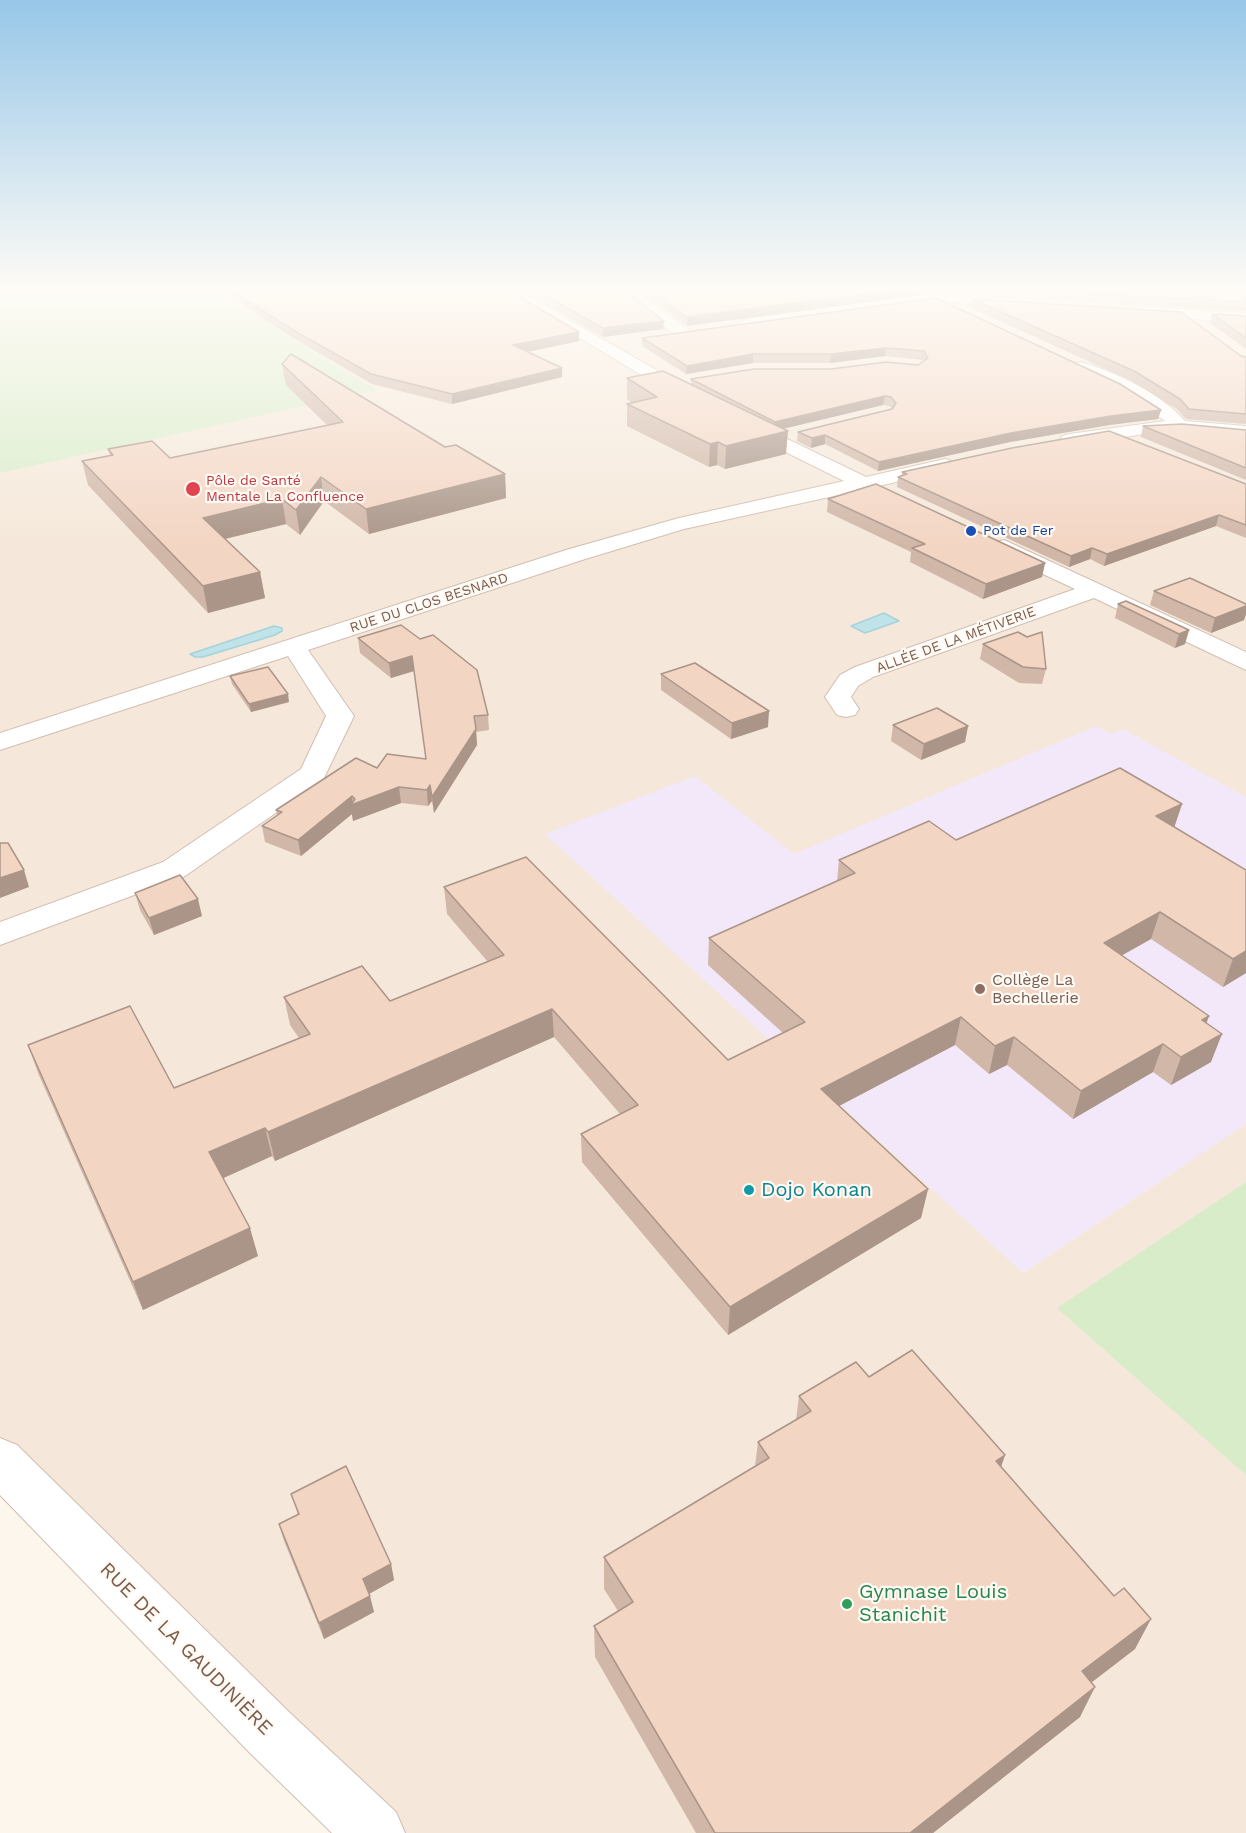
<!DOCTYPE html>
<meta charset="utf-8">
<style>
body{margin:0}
canvas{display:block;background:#fdf6ec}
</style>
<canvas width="1246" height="1833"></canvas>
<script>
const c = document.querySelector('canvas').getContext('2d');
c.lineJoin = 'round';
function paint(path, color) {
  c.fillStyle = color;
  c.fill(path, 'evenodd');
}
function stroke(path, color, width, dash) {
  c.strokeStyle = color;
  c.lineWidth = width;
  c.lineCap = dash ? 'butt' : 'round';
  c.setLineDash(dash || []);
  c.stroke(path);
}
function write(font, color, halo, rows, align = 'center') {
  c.font = font + ' "Work Sans",sans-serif';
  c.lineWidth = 4.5;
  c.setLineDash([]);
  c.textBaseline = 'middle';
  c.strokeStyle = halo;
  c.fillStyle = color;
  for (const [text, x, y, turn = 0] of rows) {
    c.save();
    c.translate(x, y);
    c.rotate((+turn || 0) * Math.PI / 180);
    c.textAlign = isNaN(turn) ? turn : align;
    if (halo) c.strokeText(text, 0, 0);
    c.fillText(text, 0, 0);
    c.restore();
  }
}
const residential = new Path2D(`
 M215 290H1192L1246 304V1833H369L0 1461V470L375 390Z`);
const education = new Path2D(`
 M1096 726 1110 734 1123 729 1246 797V1124L1023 1273 545 834 695 776 794 854Z`);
const green = new Path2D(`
 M0 290H215L376 390 0 473Z
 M1246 1182V1475L1057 1308Z`);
const water = new Path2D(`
 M884 613 899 621 865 633 851 626Z
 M274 626 282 628V631L275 635 203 657H195L190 654Z`);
const minor = new Path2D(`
 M500 290H517L693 391 696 395 693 399H681Z
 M625 290H656L654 293 642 295 688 330 690 333 688 336H676L625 296 623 293Z
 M947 294 1017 299 1024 303 1017 307 947 302 912 304 746 329 738 324 746 319 912 296Z
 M1137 306 1246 313V323L1132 314 1129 311 1132 308Z
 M1080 362C1113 370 1163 395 1185 421L1246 426V438L1179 432 1150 433 1069 446 1062 444 1060 440 1062 436 1069 434 1165 421 1128 395 1074 371 1072 367 1074 363Z
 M746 419 866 477 945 459 952 461 955 465 952 469 879 486 876 490 869 492 861 490 684 529 582 560 308 650 354 716 323 780 185 876 0 945V922L163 862 301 769 326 716 288 656 0 750V733L566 550 679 518 844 481 739 429 737 425 739 421Z
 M1004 540 1246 652V670L1094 598 873 677 858 686 851 697 859 709 855 715 846 717 837 715 825 697 840 675 855 667 1075 589 996 552 993 547 996 542Z
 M0 1438 17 1445 290 1713 396 1812 405 1833H332L250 1753 0 1495Z`);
const wall = new Path2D(`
 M220 290H508L579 341 527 352 562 368V377L452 404 372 384 293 338Z
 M521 290H624L664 321 663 329 603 337Z
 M648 290H1246V311L935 293 687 326 648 296Z
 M936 298 1161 410 1158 419 1109 425 1010 442 878 471 825 444 811 448 797 441 798 432 892 409V408L890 406 883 405 782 429 786 454 725 469 717 465 709 467 627 426V404L632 403 627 399V378L691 385V379L831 369 918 365 924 361 923 360 885 356 830 363H753L686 374 642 346V338Z
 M972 299 1246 357V424L1186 419 1177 409 1132 381 971 308Z
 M1212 314 1246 316V349L1210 323Z
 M282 364 445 447 505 474 506 498 369 534 324 501 300 535 286 524 225 539 260 572 265 598 208 613 88 485 82 461 110 456 108 449 170 458 327 425 286 385Z
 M1143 426 1246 430V480L1141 437Z
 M902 472 1246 484V538L1216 526 1104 566 1090 559 1069 567 897 487 898 477 902 476Z
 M828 499 1045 563 1042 577 983 599 910 562 911 552 827 512Z
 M1154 591 1246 604V614L1244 620 1211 633 1150 605Z
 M1118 604 1189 630 1185 644 1175 648 1115 618Z
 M401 625 488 715 489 730 476 732 477 745 434 813 432 801 428 806 401 803 353 821 352 814 301 856 265 842 262 826 277 815 276 810 377 768 426 759 414 671 391 678 360 653 358 638Z
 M983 644 1046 669 1042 684 1019 683 980 659Z
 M661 674 768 727 731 739 661 690Z
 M230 676 289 702 251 712 232 684Z
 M893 725 968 726 965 742 921 760 891 741Z
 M1182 804 1174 827 1246 870V973L1223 987 1151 939 1122 955 1207 1023 1211 1062 1171 1085 1153 1072 1073 1119 1007 1065 989 1074 955 1045 839 1106 928 1189 921 1218 728 1335 582 1162 581 1134 620 1114 554 1037 275 1161 272 1156 223 1178 258 1256 143 1310 38 1073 28 1045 174 1088 299 1038 290 1025 284 997 390 1001 488 962 447 914 444 887 728 1060 783 1033 708 965 709 938 837 881 839 860 956 840Z
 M135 893 202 916 154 935 140 910Z
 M869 1377 1005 1455 1001 1467 1135 1649 1091 1683 1080 1717 933 1833H696L595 1657 594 1626 618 1611 604 1589V1557L755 1466 758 1442 796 1420 799 1396Z
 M291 1494 391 1564 394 1580 369 1594 374 1612 324 1639 284 1541 279 1524 298 1515Z`);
const shadedWall = new Path2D(`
 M896 290H936L935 293 687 326V317Z
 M664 321 663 329 603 337V328Z
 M579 332V341L513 355V345Z
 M886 348 885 356 830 363 831 354Z
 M753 354V363L686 374 687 366Z
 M562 368V377L452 404V394Z
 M885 396 883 405 774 431 775 422Z
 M1161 410 1158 419 1109 425 1010 442 878 471 879 462 1011 433 1111 416Z
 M788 431 786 454 725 469 726 446Z
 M825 435V444L811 448 812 438Z
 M718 442 717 465 709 467 710 444Z
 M505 474 506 498 369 534 366 509Z
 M321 477 324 501 300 535 296 510Z
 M282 499 286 524 208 543 203 518Z
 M1219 515 1216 526 1104 566 1107 554Z
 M1092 548 1090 559 1069 567 1071 556Z
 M1045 563 1042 577 983 599 986 584Z
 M260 572 265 598 208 613 203 586Z
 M1246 606V614L1244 620 1211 633 1215 618Z
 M1189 630 1185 644 1175 648 1179 634Z
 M412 656 414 671 391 678 389 663Z
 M288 694 289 702 251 712 249 704Z
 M769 711 768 727 731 739 732 723Z
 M968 726 965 742 921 760 924 744Z
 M476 729 477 745 434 813 432 797Z
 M430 785 432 801 428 806 427 790Z
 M399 787 401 803 353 821 352 814 301 856 298 840 352 796 353 804Z
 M1182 804 1173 831 1156 816Z
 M24 870 29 887 0 898V878Z
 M198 899 202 916 154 935 149 918Z
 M1160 912 1151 939 1096 970 1104 943Z
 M1246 951V973L1223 987 1233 959Z
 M552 1009 554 1037 275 1161 268 1132Z
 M1209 1016 1199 1045 1202 1020Z
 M961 1017 955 1045 818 1117 821 1089Z
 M1222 1034 1211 1062 1171 1085 1181 1057Z
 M1014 1037 1007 1065 989 1074 995 1046Z
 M1163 1044 1153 1072 1073 1119 1081 1091Z
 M265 1128 272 1156 217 1181 209 1152Z
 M928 1189 921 1218 728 1335 730 1307Z
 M250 1228 258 1256 143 1310 133 1282Z
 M1005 1455 994 1488 996 1461Z
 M391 1564 394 1580 367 1595 363 1579Z
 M370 1596 374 1612 324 1639 319 1623Z
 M1151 1619 1135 1649 1067 1701 1082 1671Z
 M1095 1687 1080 1717 933 1833H910Z`);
const building = new Path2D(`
 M231 290H508L579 332 513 345 562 368 452 394 371 374 291 329Z
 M535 290H624L664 321 603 328Z
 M650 290H896L687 317Z
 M1028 290H1246V302Z
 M936 298 1120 384 1161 410 1111 416 1011 433 879 462 825 435 812 438 798 432 892 409 896 403 891 397 885 396 775 422 691 379 754 369H831L886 362 918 365 928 358 924 351 886 348 831 354H753L687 366 642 338Z
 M972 299 1181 312 1241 356 1246 357V414L1189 409 1180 399 1134 371Z
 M1212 314 1246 316V338Z
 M291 354 445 447 456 445 505 474 366 509 321 477 296 510 282 499 203 518 260 572 203 586 82 461 113 455 108 449 152 441 170 458 343 422 282 364Z
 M663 371 788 431 726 446 718 442 710 444 627 404 657 397 627 378Z
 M1182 424 1246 430V468L1143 426Z
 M1109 431 1246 484V525L1219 515 1107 554 1092 548 1071 556 898 477 907 474 902 472 1012 448Z
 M876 484 1045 563 986 584 912 548 925 544 828 499Z
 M1190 578 1246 604V606L1215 618 1154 591Z
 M1126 601 1189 630 1179 634 1118 604Z
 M401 625 420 639 433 635 477 670 488 715 474 716 476 729 432 797 430 785 427 790 399 787 351 805 355 799 352 796 298 840 262 826 282 812 276 810 356 758 377 768 387 754 426 759 412 656 389 663 358 638Z
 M1018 632 1027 637 1042 632 1046 669 1023 667 983 644Z
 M695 663 769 711 732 723 661 674Z
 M268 667 288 694 249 704 230 676Z
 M937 708 968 726 924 744 893 725Z
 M1120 768 1182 804 1156 816 1246 870V951L1233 959 1160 912 1104 943 1209 1016 1202 1020 1222 1034 1181 1057 1163 1044 1081 1091 1014 1037 995 1046 961 1017 821 1089 928 1189 730 1307 581 1134 638 1105 552 1009 268 1132 265 1128 209 1152 250 1228 133 1282 28 1045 130 1006 174 1088 310 1034 284 997 362 966 390 1001 504 955 444 887 526 857 728 1060 805 1022 709 938 855 873 839 860 929 821 956 840Z
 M0 843H8L24 870 0 878Z
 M180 875 198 899 149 918 135 893Z
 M912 1350 1005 1455 996 1461 1114 1596 1124 1588 1151 1619 1082 1671 1095 1687 910 1833H715L594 1626 633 1602 604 1557 769 1458 758 1442 811 1411 799 1396 856 1362 869 1377Z
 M346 1466 391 1564 363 1579 370 1596 319 1623 279 1524 299 1514 291 1494Z`);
const markers = [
 [193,489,8,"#e0444e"],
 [971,531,6,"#1a4fb4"],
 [980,989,6,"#8d6e63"],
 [749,1190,6,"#0f9aa8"],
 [847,1604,6,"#2e9e5b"]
];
const farHealthnames = [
 ["Pôle de Santé",206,481],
 ["Mentale La Confluence",206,497]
];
const farTransitnames = [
 ["Pot de Fer",983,531]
];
const farStreetnames = [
 ["RUE DU CLOS BESNARD",429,603,-18],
 ["ALLÉE DE LA MÉTIVERIE",956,640,-20]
];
const educationNames = [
 ["Collège La",992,980],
 ["Bechellerie",992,998]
];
const nearCulturenames = [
 ["Dojo Konan",761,1190]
];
const nearLeisurenames = [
 ["Gymnase Louis",859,1592],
 ["Stanichit",859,1615]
];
const nearStreetnames = [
 ["RUE DE LA GAUDINIÈRE",186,1649,45]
];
paint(residential, '#f5e8da');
paint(education, '#f3e8fa');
paint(green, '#d8ecc9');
paint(water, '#bfe3e8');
stroke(water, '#a5d3da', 1.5);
stroke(minor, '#d1beb0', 2);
paint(minor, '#fff');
paint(wall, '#d1b7a8');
paint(shadedWall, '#aa9588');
paint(building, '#f3d5c3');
stroke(building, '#aa9588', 1.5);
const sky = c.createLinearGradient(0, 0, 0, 546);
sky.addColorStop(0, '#97c7e8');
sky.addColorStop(0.53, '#fefbf6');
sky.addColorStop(1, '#fefbf600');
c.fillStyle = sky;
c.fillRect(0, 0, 1246, 546);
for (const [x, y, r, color] of markers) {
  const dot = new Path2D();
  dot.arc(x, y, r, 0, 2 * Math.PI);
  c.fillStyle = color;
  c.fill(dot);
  stroke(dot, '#fffaf3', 2);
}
write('14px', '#be3a42', '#fffaf3', farHealthnames, 'left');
write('14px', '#164399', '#fffaf3', farTransitnames, 'left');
write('14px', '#7a5c4d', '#fffaf3', farStreetnames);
write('16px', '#785e54', '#fffaf3', educationNames, 'left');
write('20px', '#0d838f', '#fffaf3', nearCulturenames, 'left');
write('20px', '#27864d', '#fffaf3', nearLeisurenames, 'left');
write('20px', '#7a5c4d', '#fffaf3', nearStreetnames);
</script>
